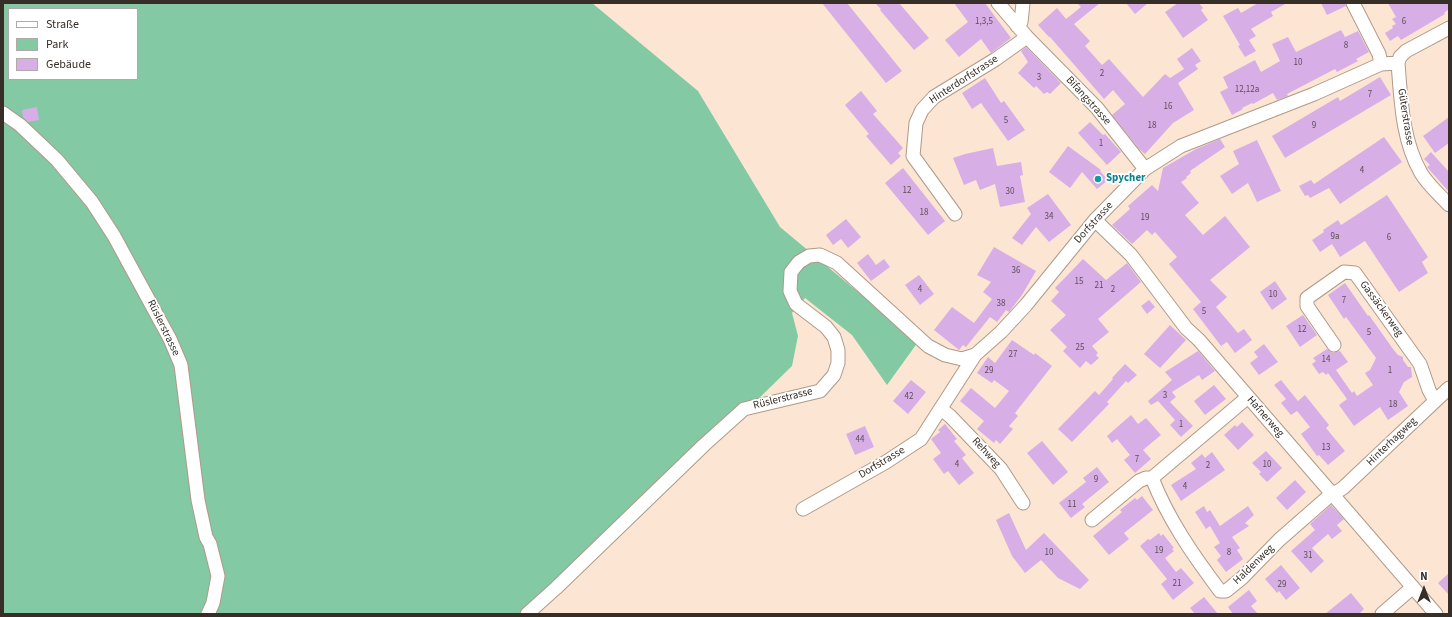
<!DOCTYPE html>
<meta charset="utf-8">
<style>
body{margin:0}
#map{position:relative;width:1452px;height:617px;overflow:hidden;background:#fce6d3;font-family:"Source Sans 3",sans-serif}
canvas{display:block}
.frame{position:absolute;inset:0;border:4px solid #372e27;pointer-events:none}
.legend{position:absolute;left:8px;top:8px;width:130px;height:72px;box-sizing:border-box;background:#fff;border:1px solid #afaba9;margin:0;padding:5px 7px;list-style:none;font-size:12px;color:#372e27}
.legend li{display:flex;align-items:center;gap:8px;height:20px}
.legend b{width:20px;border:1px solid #afaba9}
.north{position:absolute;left:1404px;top:569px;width:40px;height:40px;-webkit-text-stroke:3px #fff;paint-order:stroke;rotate:0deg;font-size:11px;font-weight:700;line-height:16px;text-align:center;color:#372e27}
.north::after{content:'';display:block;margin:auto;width:14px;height:18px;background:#372e27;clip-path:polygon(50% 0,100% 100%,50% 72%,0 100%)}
</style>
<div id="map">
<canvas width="1452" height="617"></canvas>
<div class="frame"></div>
<ul class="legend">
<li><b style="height:5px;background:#fff"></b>Straße</li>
<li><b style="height:11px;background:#82c9a4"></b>Park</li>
<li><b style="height:11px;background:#d8aee6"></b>Gebäude</li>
</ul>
<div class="north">N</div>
</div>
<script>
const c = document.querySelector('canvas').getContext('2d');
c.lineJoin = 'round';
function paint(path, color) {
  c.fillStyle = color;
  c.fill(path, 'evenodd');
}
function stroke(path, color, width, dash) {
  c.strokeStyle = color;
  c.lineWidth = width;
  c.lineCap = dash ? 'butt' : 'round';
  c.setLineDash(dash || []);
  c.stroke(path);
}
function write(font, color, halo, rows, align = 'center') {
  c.font = font + ' "Source Sans 3",sans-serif';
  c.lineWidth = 3.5;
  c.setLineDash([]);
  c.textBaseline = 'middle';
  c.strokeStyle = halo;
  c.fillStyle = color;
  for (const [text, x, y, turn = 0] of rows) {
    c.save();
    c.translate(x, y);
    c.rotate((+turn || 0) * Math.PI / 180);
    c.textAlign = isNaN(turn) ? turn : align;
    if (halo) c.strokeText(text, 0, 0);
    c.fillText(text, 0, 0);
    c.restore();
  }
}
const green = new Path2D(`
 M3 3H592L698 91 780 227 918 342 887 385 852 335 805 298 792 313 798 336 792 366 706 450 528 614H3ZM9 9H137V79H9Z`);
const building = new Path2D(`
 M822 3H847L902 71 886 83Z
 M875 3H899L929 38 914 50 880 10 881 9Z
 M954 3H985L1011 38 991 53 981 39 959 57 945 40 968 22Z
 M1077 3H1100L1074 24 1090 41 1085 46 1102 65 1109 59 1143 97 1165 74 1170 78 1184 69 1177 59 1192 48 1201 61 1195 65 1198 69 1178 83 1194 110 1173 123 1145 154 1139 149 1112 115 1125 104 1113 90 1104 99 1050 37H1049L1038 25 1057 8 1066 19 1081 7Z
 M1126 3H1148L1135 14Z
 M1178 3H1199L1203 8 1201 10 1208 20 1183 38 1165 12Z
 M1258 3H1287L1271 12 1273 16 1251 29 1256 36 1249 40 1256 51 1245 57 1238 46 1240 45 1223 16 1238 8 1241 13Z
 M1321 3H1345L1346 6 1327 15Z
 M1388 3H1449V9L1444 13 1445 14 1401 40 1398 36 1390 41 1385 33 1393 28 1392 26 1396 24 1392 19 1396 17Z
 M1341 30 1345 37 1358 31 1369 52 1356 59 1358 61 1337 72 1335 69 1287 94 1288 96 1277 100 1273 93 1253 104 1252 103 1242 108 1243 109 1232 115 1220 92 1228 88 1223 77 1255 60 1261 72 1280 61 1272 44 1288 37 1296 52Z
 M1026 47 1061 83 1050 94 1047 92 1044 94 1036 86 1034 88 1018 73 1028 62 1021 51Z
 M1380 77 1391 95 1285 158 1272 136 1338 97 1340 101Z
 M985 78 1001 103 1004 101 1025 130 1008 141 981 103 972 109 962 93Z
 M861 91 877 111 873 114 903 148 898 153 901 156 891 165 866 136 869 134 845 105Z
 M37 107 39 120 28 122 23 117 22 110Z
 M1449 117V143L1435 153 1423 136Z
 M1090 122 1103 135 1105 134 1121 152 1107 165 1078 133Z
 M1384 137 1402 162 1340 204 1329 188 1310 198 1308 195 1305 196 1299 186 1311 180 1314 184Z
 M1220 139 1225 147 1190 171 1191 173 1186 177 1187 178 1181 182 1199 203 1185 215 1203 235 1225 216 1250 247 1210 280 1227 297 1216 307 1238 333 1244 329 1252 340 1235 353 1227 342 1221 346 1193 309 1201 302 1169 264 1177 257 1155 232 1152 235 1147 230 1132 244 1112 225 1130 209 1128 206 1152 185 1158 191 1163 168 1196 149Z
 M1257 140 1281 191 1257 202 1248 183 1232 194 1220 176 1239 164 1233 151Z
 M1068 146 1101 170 1100 171 1108 180 1097 189 1082 172 1070 188 1049 172Z
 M993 148 997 166 1021 162 1023 175 1020 176 1025 202 1000 207 995 184 980 190 976 180 964 185 953 158 965 154Z
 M1431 152 1449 172V192L1427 167 1430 165 1424 159Z
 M903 168 945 221 928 235 885 183Z
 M1048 194 1071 225 1049 242 1036 227 1022 245 1012 238 1031 214 1027 208Z
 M1387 195 1428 257 1422 262 1428 273 1399 292 1365 241 1340 257 1332 244 1320 252 1312 240 1324 232 1323 230 1338 220 1341 225Z
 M846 219 861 237 848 248 841 239 833 245 826 235Z
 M994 247 1036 271 1022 295 1009 312 1006 310 997 322 990 317 966 347 963 345 959 350 934 330 952 307 974 323 992 299 983 292 991 282 977 275Z
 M868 254 876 265 884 259 890 267 871 281 857 263Z
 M1083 259 1106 280 1127 263 1141 282 1098 319 1109 332 1092 346 1098 353 1096 355 1099 358 1091 365 1086 361 1080 368 1063 351 1067 347 1050 330 1066 315 1051 301 1059 292 1055 288Z
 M919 275 934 294 920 305 905 285Z
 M1275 281 1287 299 1272 310 1260 292Z
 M1345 283 1368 316 1369 315 1393 349 1398 355 1403 357V360L1408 367H1411L1412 377 1404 382 1399 392 1408 406 1388 420 1380 407 1354 426 1339 405 1347 399 1328 373 1326 375 1323 372 1319 374 1312 364 1316 361 1313 358 1327 349 1333 353 1340 351 1348 362 1336 370 1352 393 1354 391 1357 396 1373 385 1365 373 1370 370 1376 358 1346 317 1344 319 1328 295Z
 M1149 300 1155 307 1147 314 1141 306Z
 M1303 315 1317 335 1300 347 1286 326Z
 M1170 325 1186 340 1160 368 1144 354Z
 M1012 340 1034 355 1035 353 1052 366 1015 413 1018 416 1009 426 1013 429 1000 444 996 440 994 443 977 429 984 421 960 401 971 388 995 408 1009 391 994 380 992 383 977 373 988 357 995 363Z
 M1264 344 1278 362 1259 375 1250 363 1258 357 1254 352Z
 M1198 351 1215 371 1202 380 1199 375 1172 392 1176 397 1170 402 1193 426 1181 437 1170 425 1175 420 1158 401 1151 405 1148 401 1172 380 1165 372Z
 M1125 364 1137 375 1128 383 1126 381 1107 402 1109 404 1072 442 1058 429 1095 391 1099 395 1113 379 1112 378Z
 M911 380 926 392 908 414 893 401Z
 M1281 380 1298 401 1305 395 1329 425 1326 428 1345 451 1328 465 1319 455 1317 456 1301 434 1310 427 1297 411 1291 415 1281 403 1286 399 1274 385Z
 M1214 385 1226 399 1205 415 1194 401Z
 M1131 415 1138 424 1146 418 1161 435 1143 450 1151 459 1135 473 1124 460 1130 455 1117 439 1112 443 1107 436Z
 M1242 422 1254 435 1238 450 1224 435 1235 425 1237 427Z
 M945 424 957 439 954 441 966 455 962 458 974 473 959 485 948 471 944 474 933 459 941 453 931 439 940 432 938 430Z
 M865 426 874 447 855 455 846 434Z
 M1042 441 1068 472 1053 485 1027 453Z
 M1266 451 1282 468 1267 482 1259 474 1261 472 1252 463Z
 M1212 452 1225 470 1181 501 1171 485 1196 469 1191 463 1202 454 1205 458Z
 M1097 467 1109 482 1082 504 1085 507 1071 518 1059 503 1086 482 1083 478Z
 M1295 480 1306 492 1287 510 1276 498Z
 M1142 496 1153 510 1124 533 1129 539 1109 555 1093 536 1122 512 1120 510 1135 498 1137 500Z
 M1331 505 1344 519 1337 525 1342 531 1332 539 1328 534 1312 548 1324 561 1311 573 1291 551 1315 530 1310 524Z
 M1204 506 1207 512 1210 510 1220 526 1248 506 1254 515 1245 523 1249 526 1232 537 1240 548 1237 550 1243 559 1226 572 1217 560 1221 556 1214 547 1220 543 1210 526 1206 529 1195 512Z
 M1009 513 1026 550 1044 533 1089 580 1080 589 1058 578 1041 560 1025 573 1012 556 996 520Z
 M1159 533 1161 536 1163 534 1174 548 1172 549 1174 551 1165 558 1176 572 1181 568 1194 583 1173 600 1161 584 1167 579 1140 546 1148 539 1150 540Z
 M1281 565 1300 588 1286 600 1279 591 1277 593 1265 579Z
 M1449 573V595L1438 583Z
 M1249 590 1257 601 1251 606 1258 614H1233L1228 607Z
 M1351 593 1364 609 1359 614H1325Z
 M1204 597 1218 614H1195L1190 608Z`);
const minor = new Path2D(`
 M998 3 1027 37 1097 108 1145 169
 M1353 3 1379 54 1381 64
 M1017 26 1021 22 1023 3
 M1398 63C1401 100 1402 140 1421 173 1428 185 1440 195 1449 205
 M3 113 20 125 57 160 92 202 114 236 170 339 181 365 198 500 206 537 210 544 218 576 213 603 208 614
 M955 214 913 156 916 123 922 110 934 97 996 59 1027 37
 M1095 220 1131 255 1186 328 1199 340 1436 614
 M1334 345 1307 306V298L1344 272 1355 273 1420 364 1429 390 1435 401
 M1248 397 1152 478C1168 519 1193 555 1220 591H1226L1242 578 1279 540 1327 498 1343 488 1449 388
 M941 409 950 416 1001 469 1023 503
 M803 509 886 462 921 439 975 355 1001 332 1026 305 1095 220 1145 169 1181 146 1314 94 1381 64 1398 63 1400 57 1406 51 1449 28
 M1092 520 1139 481 1146 478H1152
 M527 614 556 588 704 445 744 409 820 391 834 375 838 363V350L834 337 826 327 796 304 790 291 791 272 799 262 809 256 820 255 837 263 928 346 945 355 962 359 975 355
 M1382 614 1413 587`);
const markers = [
 [1098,179,4,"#0f9aa8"]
];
const numberNames = [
 ["1,3,5",984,22],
 ["6",1404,22],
 ["8",1346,46],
 ["10",1298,63],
 ["2",1102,74],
 ["3",1039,78],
 ["12,12a",1247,90],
 ["7",1370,95],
 ["16",1168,107],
 ["5",1006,121],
 ["18",1152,126],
 ["9",1314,126],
 ["1",1101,144],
 ["4",1362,171],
 ["12",907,191],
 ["30",1010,192],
 ["18",924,213],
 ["34",1049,217],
 ["19",1145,218],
 ["9a",1335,237],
 ["6",1389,238],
 ["36",1016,271],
 ["15",1079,282],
 ["21",1099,286],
 ["4",920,290],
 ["2",1113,290],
 ["10",1273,295],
 ["7",1344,301],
 ["38",1001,304],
 ["5",1204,312],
 ["12",1302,330],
 ["5",1369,333],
 ["25",1080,348],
 ["27",1013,355],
 ["14",1326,360],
 ["29",989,371],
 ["1",1390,371],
 ["3",1165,396],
 ["42",909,397],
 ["18",1393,405],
 ["1",1181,425],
 ["44",860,440],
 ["13",1326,448],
 ["7",1137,460],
 ["4",957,465],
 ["10",1267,465],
 ["2",1208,466],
 ["9",1096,480],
 ["4",1185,487],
 ["11",1072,505],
 ["19",1159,551],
 ["10",1049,553],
 ["8",1229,553],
 ["31",1308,556],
 ["21",1177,584],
 ["29",1282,585]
];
const streetNames = [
 ["Hinterdorfstrasse",964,80,-33],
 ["Bifangstrasse",1088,101,48],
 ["Güterstrasse",1405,117,81],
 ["Dorfstrasse",1094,223,-48],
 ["Gassäckerweg",1381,309,54],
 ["Rüslerstrasse",163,328,64],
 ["Rüslerstrasse",783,399,-14],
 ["Hafnerweg",1265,417,49],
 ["Hinterhagweg",1392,442,-44],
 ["Rehweg",986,453,47],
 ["Dorfstrasse",882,463,-31],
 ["Haldenweg",1254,565,-44]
];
const cultureNames = [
 ["Spycher",1106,179]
];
paint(green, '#82c9a4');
paint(building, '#d8aee6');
stroke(minor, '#af9a88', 15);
stroke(minor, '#fff', 13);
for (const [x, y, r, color] of markers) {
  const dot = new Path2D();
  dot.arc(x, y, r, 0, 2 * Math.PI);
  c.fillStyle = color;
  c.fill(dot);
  stroke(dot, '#fff', 1.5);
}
write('9px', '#5f4e57', null, numberNames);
write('11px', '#372e27', '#fff', streetNames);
write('bold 11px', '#0d838f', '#fff', cultureNames, 'left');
</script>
